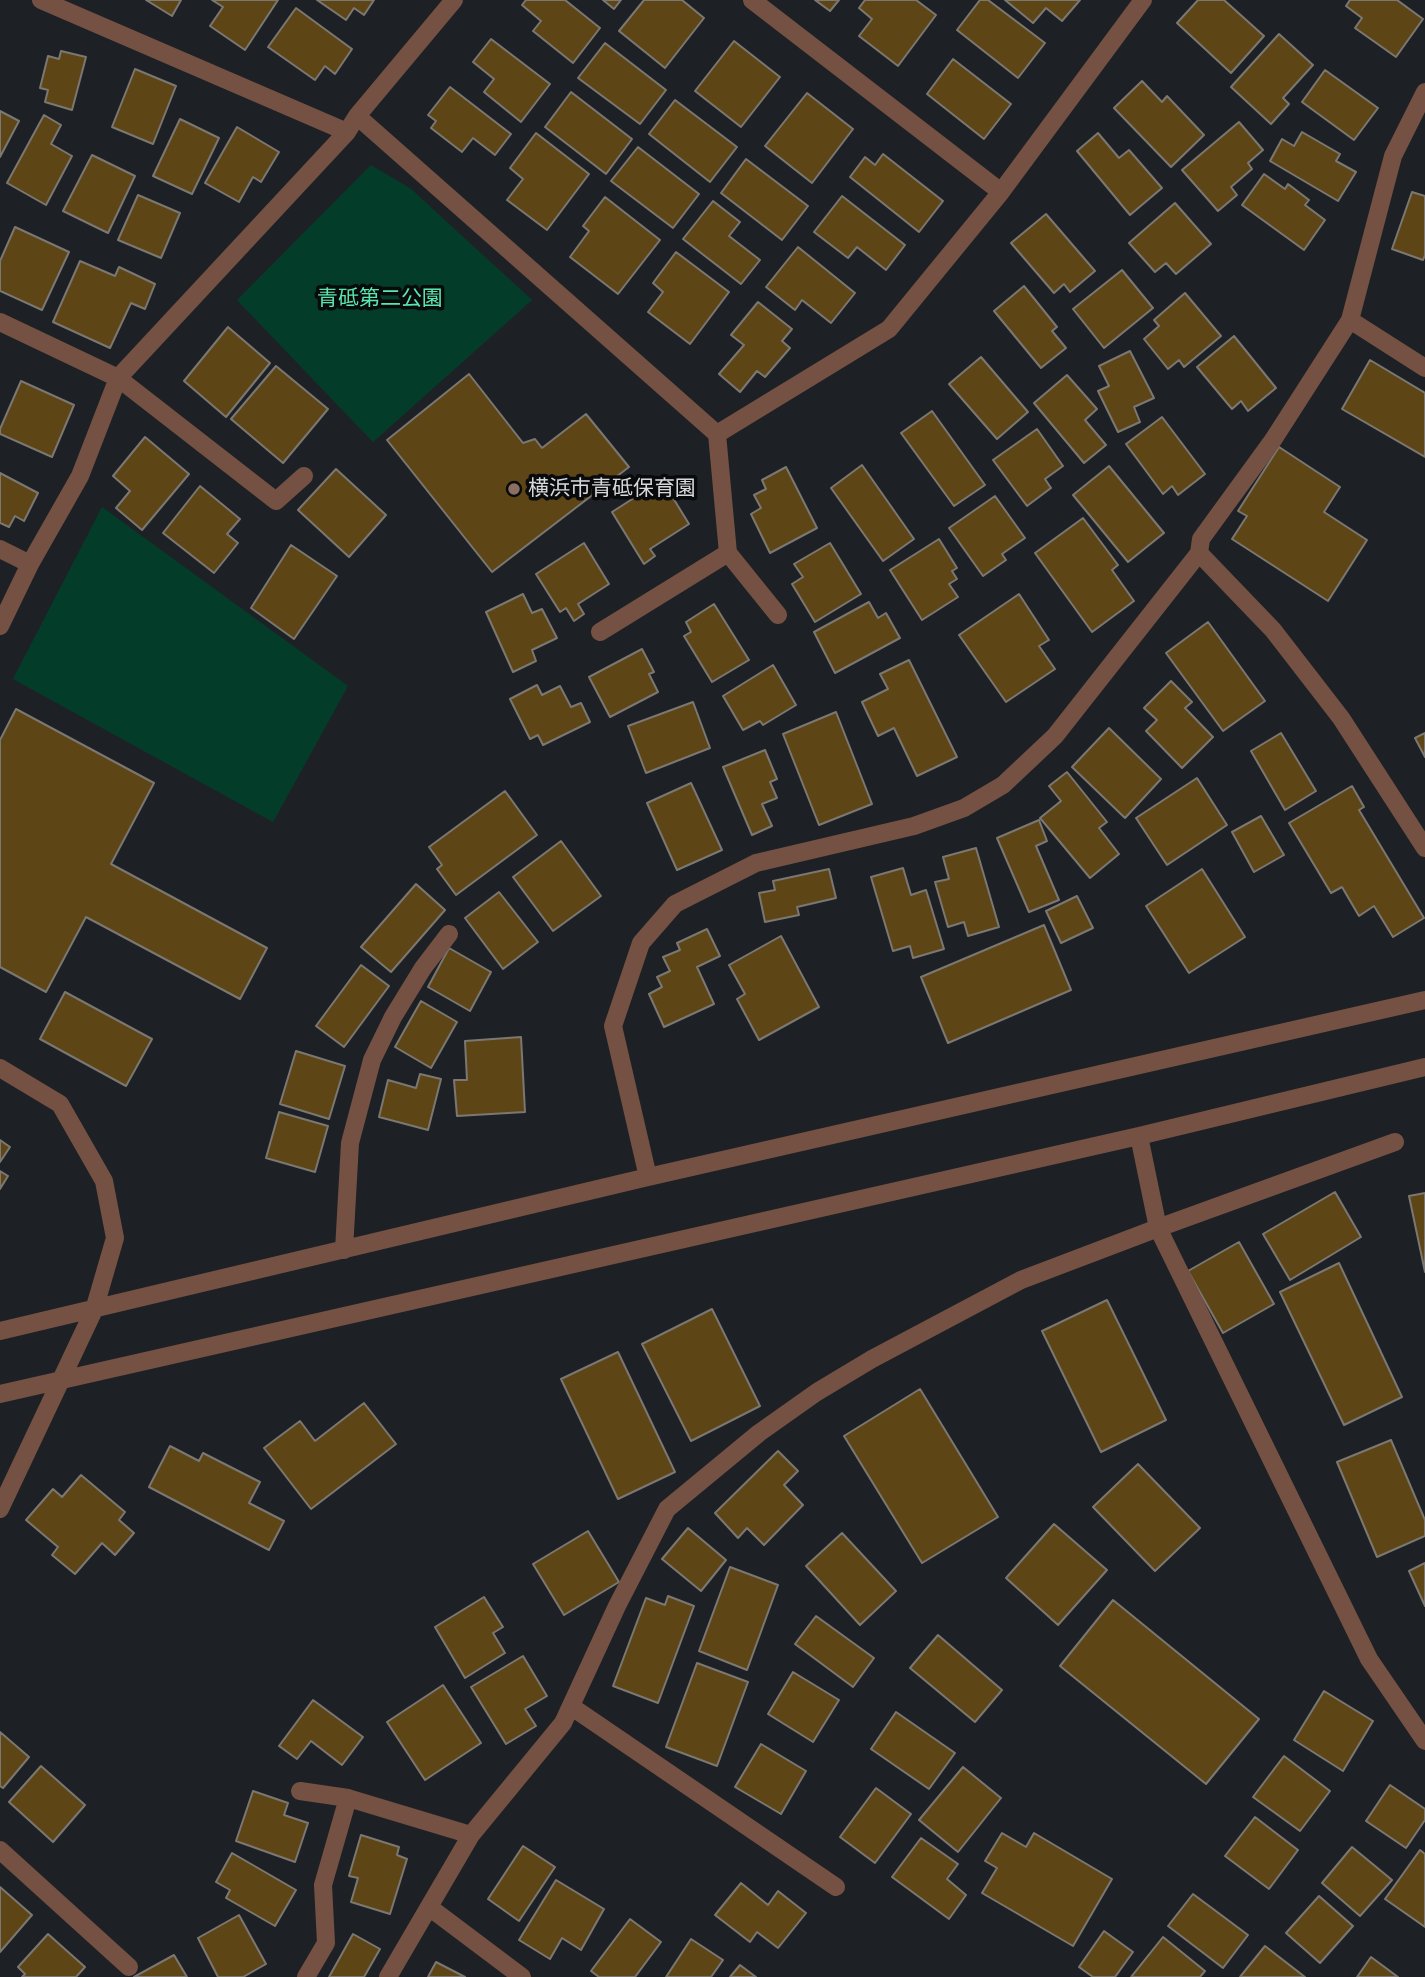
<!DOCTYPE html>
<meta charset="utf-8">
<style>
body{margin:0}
canvas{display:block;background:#1d2125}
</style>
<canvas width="1425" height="1977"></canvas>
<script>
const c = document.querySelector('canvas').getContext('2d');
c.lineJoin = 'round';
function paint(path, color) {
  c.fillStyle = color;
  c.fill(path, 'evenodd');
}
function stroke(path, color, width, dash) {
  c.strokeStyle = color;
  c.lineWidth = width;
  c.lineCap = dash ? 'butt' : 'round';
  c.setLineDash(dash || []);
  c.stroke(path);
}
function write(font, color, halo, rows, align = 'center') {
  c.font = font + ' Cabin,"Noto Sans JP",sans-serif';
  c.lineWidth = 7;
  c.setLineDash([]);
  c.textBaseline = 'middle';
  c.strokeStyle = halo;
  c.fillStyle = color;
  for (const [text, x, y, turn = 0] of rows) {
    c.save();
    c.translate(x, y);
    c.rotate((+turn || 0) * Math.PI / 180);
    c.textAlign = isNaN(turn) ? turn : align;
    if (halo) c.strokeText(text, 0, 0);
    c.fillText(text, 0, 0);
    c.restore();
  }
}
const green = new Path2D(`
 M371 165 411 189 532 300 373 442 237 300Z
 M102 507 348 686 273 822 13 679Z`);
const building = new Path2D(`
 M146 0H181L172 16Z
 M212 0H278L245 50 210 26 223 7Z
 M317 0H374L364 15 354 8 346 20Z
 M526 0H565L600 28 573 63 533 31 541 21 522 5Z
 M603 0H621L614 9Z
 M644 0H682L704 18 665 68 619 31Z
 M815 0H839L830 11Z
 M865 0H916L936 15 898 66 859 36 872 19 859 8Z
 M980 0H988L1045 43 1018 78 957 30Z
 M1005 0H1080L1062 21 1046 8 1033 23Z
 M1198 0H1224L1264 36 1231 73 1177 23Z
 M1350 0H1397L1423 19 1396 57 1355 28 1362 18 1346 6Z
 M296 8 352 49 335 74 325 66 315 80 268 47Z
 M1279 34 1313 65 1283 98 1289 104 1271 124 1231 87Z
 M491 39 550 84 521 122 484 92 494 79 473 62Z
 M734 41 780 77 741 127 695 91Z
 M605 43 666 90 640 124 578 78Z
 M61 51 86 57 72 110 45 102 48 90 40 88 48 56 59 59Z
 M953 59 1011 104 984 139 927 94Z
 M135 69 176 86 153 144 112 127Z
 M1325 70 1378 108 1354 140 1302 102Z
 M1142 81 1162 102 1167 96 1204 135 1171 167 1114 108Z
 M450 87 511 134 495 155 473 138 462 152 431 128 436 121 428 115Z
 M571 92 632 139 606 174 545 127Z
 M807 93 853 129 812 183 765 146Z
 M675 100 737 147 710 182 649 134Z
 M0 111 19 121 0 157Z
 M44 115 61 125 51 144 72 156 46 205 7 183Z
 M180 119 219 138 192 194 153 176Z
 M1239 122 1263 150 1248 163 1252 169 1231 187 1237 195 1218 211 1182 170Z
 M237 127 279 152 261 182 253 177 239 202 205 183Z
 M1302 132 1340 154 1336 161 1356 172 1338 201 1270 161 1282 139 1294 146Z
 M536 133 589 174 547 230 507 200 523 179 510 168Z
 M1098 133 1119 158 1129 150 1162 188 1130 215 1077 151Z
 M638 147 699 194 673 228 611 181Z
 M883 154 943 201 919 232 850 177 865 157 875 165Z
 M92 155 135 176 108 233 63 211Z
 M746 159 808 206 782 240 721 193Z
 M1264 174 1285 189 1288 184 1309 200 1305 205 1325 220 1304 250 1242 205Z
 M1412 192 1425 196V255L1423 260 1392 249Z
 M138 195 180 213 161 258 118 240Z
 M842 196 905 245 886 270 857 247 848 258 814 232Z
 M605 197 660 240 618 294 570 257 589 231 583 226Z
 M713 201 740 222 729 236 760 260 741 284 683 239Z
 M1175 203 1211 244 1176 274 1166 263 1155 272 1129 243Z
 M1046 214 1095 271 1070 292 1064 284 1054 293 1011 243Z
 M15 227 69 252 42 310 0 291V261Z
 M798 247 855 293 831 323 802 300 795 310 766 287Z
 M676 252 729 292 690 344 648 312 663 292 653 283Z
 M80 261 115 276 119 267 155 284 145 309 131 303 110 348 53 322Z
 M1122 270 1153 308 1104 348 1073 309Z
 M1024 286 1057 327 1052 331 1066 348 1041 368 994 311Z
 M1185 293 1221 336 1184 367 1179 360 1168 369 1144 339 1159 326 1154 320Z
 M758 302 792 329 782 341 790 348 765 377 757 371 740 392 719 374 744 345 731 335Z
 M228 327 270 363 226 417 184 381Z
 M1234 336 1276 388 1248 411 1241 401 1232 409 1197 367Z
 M1130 351 1154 398 1134 407 1140 422 1118 432 1098 391 1109 386 1099 366Z
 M981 357 1028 412 997 439 949 384Z
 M1370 360 1425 393V457L1342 409Z
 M276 366 328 409 283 463 231 419Z
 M469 374 523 443 535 439 542 448 586 414 629 467 492 572 387 440Z
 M1067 375 1097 409 1085 420 1106 445 1084 463 1034 403Z
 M21 381 74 405 52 457 0 434V429Z
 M932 411 985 485 954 506 901 433Z
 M1162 417 1205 474 1178 495 1172 486 1163 494 1126 444Z
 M1037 429 1063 466 1045 479 1051 488 1027 506 993 460Z
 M145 437 189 474 142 530 116 508 130 491 113 476Z
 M1279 447 1340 487 1324 512 1367 540 1328 601 1232 539 1247 516 1238 511Z
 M862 465 914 539 883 561 831 488Z
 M1109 466 1164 533 1128 562 1073 495Z
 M786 467 817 528 770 553 751 514 761 508 754 495 766 489 762 480Z
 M336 469 386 515 349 557 298 510Z
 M0 473 38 493 24 521 15 516 9 527 0 523Z
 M662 480 689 524 650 549 655 556 644 564 612 512Z
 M200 486 240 519 227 534 238 543 214 573 163 533Z
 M995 496 1025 538 1002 554 1006 560 983 576 949 528Z
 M1083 518 1118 565 1112 570 1134 601 1092 632 1035 553Z
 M939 539 957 568 952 571 957 579 949 584 958 597 922 620 890 570Z
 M584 543 609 584 578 604 584 614 574 621 566 608 560 612 536 574Z
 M830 543 861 594 815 622 792 584 803 577 794 564Z
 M291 545 337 576 294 639 251 608Z
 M523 594 532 613 542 609 557 638 532 650 536 661 513 672 486 612Z
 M1019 594 1049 640 1039 646 1055 669 1006 702 959 635Z
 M869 602 878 618 886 613 900 638 835 673 814 632Z
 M714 604 749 660 712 682 684 636 691 632 686 622Z
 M1208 622 1265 701 1223 731 1166 653Z
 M642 649 654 672 649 674 658 692 610 717 589 677Z
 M909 660 957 757 917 776 894 728 878 736 862 702 888 689 880 674Z
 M773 665 796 705 763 725 760 721 743 730 723 696Z
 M1171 681 1192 702 1185 708 1213 737 1182 768 1146 731 1157 720 1144 708Z
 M537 685 542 695 560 686 571 707 581 703 590 722 543 745 538 735 530 739 510 699Z
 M693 702 710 748 646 773 628 726Z
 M16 709 154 783 111 864 267 948 240 999 86 917 46 992 0 967V740Z
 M836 712 872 804 819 825 783 734Z
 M1109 728 1161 779 1125 818 1072 767Z
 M1281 733 1316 791 1285 810 1251 751Z
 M1425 733V757L1415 738Z
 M765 750 777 779 770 782 777 798 762 804 772 826 752 835 723 767Z
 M1067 772 1107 822 1099 828 1119 854 1090 878 1040 818 1061 801 1049 786Z
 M1197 778 1227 825 1167 865 1136 818Z
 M691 783 722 850 677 870 647 803Z
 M1352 786 1364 807 1359 810 1424 918 1393 937 1374 906 1359 916 1342 887 1331 893 1289 823Z
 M505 791 537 835 456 895 437 869 442 865 429 847Z
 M1261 816 1284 855 1254 872 1232 832Z
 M1039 820 1047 841 1036 846 1059 900 1029 912 997 838Z
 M561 841 601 896 553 931 513 877Z
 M976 848 999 927 968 936 964 922 948 927 935 882 949 879 943 857Z
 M903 868 911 895 926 890 944 949 913 958 910 946 893 951 871 877Z
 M829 869 836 898 797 907 799 915 765 922 759 893 775 890 773 881Z
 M1202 869 1245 937 1189 973 1146 906Z
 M416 884 445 910 391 972 361 947Z
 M499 892 538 942 503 969 465 918Z
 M1077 896 1093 928 1061 943 1046 911Z
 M1044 925 1071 990 948 1043 921 977Z
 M707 929 720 956 697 967 714 1004 664 1027 649 994 662 987 657 977 670 971 663 957 680 950 677 943Z
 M781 936 819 1007 759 1040 737 999 745 994 729 965Z
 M449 948 491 972 470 1011 428 987Z
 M361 965 389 986 344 1047 316 1026Z
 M65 992 152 1039 126 1086 40 1039Z
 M421 1001 457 1022 431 1068 395 1047Z
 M521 1037 525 1112 457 1116 454 1080H467L465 1041Z
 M296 1051 345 1066 329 1119 280 1104Z
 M420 1074 441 1079 428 1130 379 1117 388 1080 416 1088Z
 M279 1112 328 1126 315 1172 266 1158Z
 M0 1140 10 1147 0 1162Z
 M0 1171 8 1176 0 1189Z
 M1335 1192 1361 1237 1290 1280 1263 1234Z
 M1425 1193V1272L1409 1196Z
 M1239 1242 1274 1304 1223 1333 1188 1271Z
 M1339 1263 1402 1397 1344 1425 1280 1292Z
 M1107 1300 1166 1420 1101 1452 1042 1331Z
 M712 1309 760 1406 691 1441 642 1344Z
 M618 1352 675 1472 618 1499 561 1379Z
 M920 1389 998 1517 922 1563 844 1436Z
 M364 1403 396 1444 311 1509 264 1448 300 1421 315 1441Z
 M1391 1440 1425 1520V1536L1377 1557 1337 1462Z
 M170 1446 199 1461 203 1453 260 1482 249 1503 284 1521 269 1550 149 1487Z
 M778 1451 798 1471 784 1485 803 1505 764 1545 747 1528 738 1538 715 1513Z
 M1138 1464 1200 1528 1155 1571 1093 1507Z
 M81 1475 125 1512 119 1520 134 1533 115 1555 102 1543 75 1574 52 1555 58 1547 26 1520 53 1489 62 1497Z
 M1054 1524 1107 1570 1058 1625 1006 1578Z
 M688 1528 726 1560 701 1591 662 1559Z
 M588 1531 619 1582 564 1615 533 1564Z
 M842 1533 896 1591 860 1625 806 1566Z
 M1425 1563V1606L1409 1571Z
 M730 1567 778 1585 747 1670 699 1651Z
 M668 1596 694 1606 658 1703 613 1686 646 1598 665 1605Z
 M484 1597 503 1627 493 1633 505 1653 465 1678 435 1627Z
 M1113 1600 1259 1719 1206 1784 1060 1666Z
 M816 1616 874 1658 853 1687 795 1644Z
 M938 1635 1002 1690 975 1722 910 1668Z
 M523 1656 547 1696 525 1709 536 1726 506 1744 471 1687Z
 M697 1663 748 1682 717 1766 666 1747Z
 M793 1672 839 1700 813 1742 768 1714Z
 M443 1685 481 1743 425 1780 387 1722Z
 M1324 1691 1373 1721 1343 1771 1294 1740Z
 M313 1700 363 1737 342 1765 311 1741 297 1759 279 1746Z
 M896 1712 955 1753 929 1789 871 1749Z
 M0 1732 29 1757 3 1788 0 1786Z
 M761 1744 806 1771 781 1814 735 1787Z
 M1284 1756 1330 1791 1300 1831 1253 1797Z
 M41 1766 85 1805 53 1842 9 1802Z
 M963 1767 1001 1798 958 1852 919 1820Z
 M1390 1785 1425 1809V1820L1406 1848 1366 1821Z
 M876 1788 911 1814 875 1863 840 1837Z
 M253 1791 288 1803 284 1815 308 1823 295 1862 236 1841Z
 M1255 1817 1298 1850 1269 1889 1225 1856Z
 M1002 1833 1026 1847 1034 1833 1112 1879 1073 1946 982 1893 997 1868 985 1861Z
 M361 1835 399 1847 397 1855 407 1859 390 1914 351 1902 358 1878 349 1876Z
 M921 1838 958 1864 947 1879 966 1895 949 1919 892 1877Z
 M523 1846 555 1867 519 1921 488 1899Z
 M1352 1847 1392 1880 1360 1916 1322 1883Z
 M1420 1850 1425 1854V1927L1385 1899Z
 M232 1853 296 1890 275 1926 226 1898 230 1890 216 1882Z
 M556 1880 604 1909 581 1950 562 1938 550 1959 519 1940Z
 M741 1883 768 1905 778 1891 806 1913 778 1948 757 1932 750 1942 715 1915Z
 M0 1887 32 1915 0 1952Z
 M1193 1894 1248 1935 1223 1968 1168 1926Z
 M1319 1896 1353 1926 1320 1963 1286 1933Z
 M239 1915 266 1964 243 1977H218L198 1938Z
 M630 1919 661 1942 635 1977H599L591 1971Z
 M1104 1931 1133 1952 1115 1977H1093L1079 1967Z
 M48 1934 85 1967 76 1977H22L25 1974 18 1967Z
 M353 1934 380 1949 364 1977H329Z
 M1163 1937 1205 1971 1200 1977H1131Z
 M691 1939 723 1960 711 1977H666Z
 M1265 1946 1305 1977H1240Z
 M174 1955 187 1977H134Z
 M1371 1957 1398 1977H1357Z
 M436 1962 465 1977H428Z
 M740 1965 756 1977H730Z`);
const minor = new Path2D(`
 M41 0 347 132
 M752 0 1001 192
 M357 116 717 434 889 329 1001 192 1143 0
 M1350 320 1425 368
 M0 322 118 378 276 501 304 476
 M0 549 30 564
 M728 553 778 615
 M1199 553 1273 630 1341 718 1425 848
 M0 626 30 564 80 476 118 378 347 132 357 116 454 0
 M600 632 728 553 717 434
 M0 1068 60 1104 104 1181 115 1238 94 1310 0 1509
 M1139 1136 1158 1228 1369 1659 1425 1741
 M648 1177 613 1026 641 943 675 904 756 863 914 826 964 808 1003 785 1055 736 1199 553 1201 539 1273 440 1350 320 1393 156 1425 92
 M344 1250 350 1143 372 1060 393 1017 423 968 449 934
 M0 1331 648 1177 1425 1000
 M0 1394 1139 1136 1425 1067
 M572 1707 836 1887
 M300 1791 348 1798 471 1835
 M0 1850 129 1967
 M429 1907 522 1977
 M306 1977 326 1943 323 1885 348 1798
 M388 1977 471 1835 563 1723 617 1606 667 1509 759 1433 817 1392 872 1359 1021 1280 1158 1228 1395 1142`);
const markers = [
 [514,489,7,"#8d6e63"]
];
const parkNames = [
 ["青砥第二公園",380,299]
];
const poiNames = [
 ["横浜市青砥保育園",528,489]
];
paint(green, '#033d29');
paint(building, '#5e4516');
stroke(building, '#7b7772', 2);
stroke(minor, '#745143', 18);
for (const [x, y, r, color] of markers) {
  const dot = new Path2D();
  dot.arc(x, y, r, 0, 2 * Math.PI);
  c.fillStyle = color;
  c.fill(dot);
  stroke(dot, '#090a0c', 2.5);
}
write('21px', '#59e7ae', '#090a0c', parkNames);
write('21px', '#d7d9dc', '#090a0c', poiNames, 'left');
</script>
